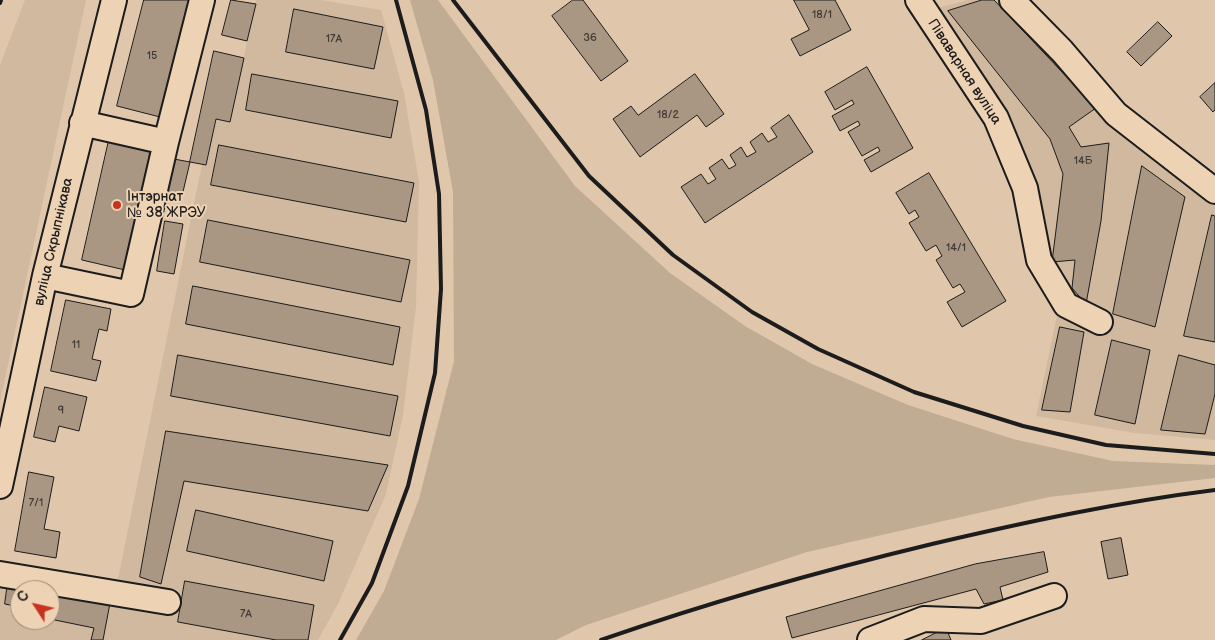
<!DOCTYPE html>
<meta charset="utf-8">
<style>
body{margin:0}
#map{position:relative;width:1215px;height:640px;overflow:hidden;background:#e0c7ab;font-family:"Balsamiq Sans",sans-serif}
canvas{display:block}
.north{position:absolute;left:10px;top:580px;width:50px;height:50px;box-sizing:border-box;background:#edd2b4;border:1px solid #998977;border-radius:50%;rotate:305deg;font-size:14px;font-weight:700;line-height:20px;text-align:center;color:#1c1c1c}
.north::after{content:'';display:block;margin:auto;width:18px;height:22px;background:#c8321e;clip-path:polygon(50% 0,100% 100%,50% 72%,0 100%)}
</style>
<div id="map">
<canvas width="1215" height="640"></canvas>
<div class="north">С</div>
</div>
<script>
const c = document.querySelector('canvas').getContext('2d');
c.lineJoin = 'round';
function paint(path, color) {
  c.fillStyle = color;
  c.fill(path, 'evenodd');
}
function stroke(path, color, width, dash) {
  c.strokeStyle = color;
  c.lineWidth = width;
  c.lineCap = dash ? 'butt' : 'round';
  c.setLineDash(dash || []);
  c.stroke(path);
}
function write(font, color, halo, rows, align = 'center') {
  c.font = font + ' "Balsamiq Sans",sans-serif';
  c.lineWidth = 4;
  c.setLineDash([]);
  c.textBaseline = 'middle';
  c.strokeStyle = halo;
  c.fillStyle = color;
  for (const [text, x, y, turn = 0] of rows) {
    c.save();
    c.translate(x, y);
    c.rotate((+turn || 0) * Math.PI / 180);
    c.textAlign = isNaN(turn) ? turn : align;
    if (halo) c.strokeText(text, 0, 0);
    c.fillText(text, 0, 0);
    c.restore();
  }
}
const built = new Path2D(`
 M25 0H86L0 402V65Z
 M256 0H321L381 10 404 93 419 182 416 307 403 415 386 494 338 604 318 640H0V579L114 599 202 164 206 165 216 119 230 122ZM20 590H50V620H20Z
 M968 0H1000L1101 108 1122 134 1215 200V440L1135 433 1036 416 1059 306 1036 201 933 9Z`);
const green = new Path2D(`
 M410 0H438L575 186 670 273 745 326 812 364 908 405 1013 439 1113 461 1215 465V478L1049 497 807 552 586 625 556 640H356L384 591 419 499 454 361 453 192 433 80Z`);
const building = new Path2D(`
 M144 0H189L160 117 117 106Z
 M231 0 256 4 247 41 222 35Z
 M573 0H583L628 61 601 81 552 16Z
 M794 0H835L851 30 800 56 791 39 809 30Z
 M982 0H994L1096 108 1069 127 1081 147 1109 143 1101 221 1086 304 1072 288 1075 260 1052 262 1063 174 1050 139 948 11Z
 M294 9 383 27 374 69 286 52Z
 M1158 22 1172 36 1141 66 1127 52Z
 M214 51 244 58 230 122 216 119 206 165 190 162Z
 M867 67 913 148 871 172 864 160 880 151 878 147 862 156 848 132 860 125 858 121 840 131 832 116 854 104 852 100 835 110 825 92Z
 M252 74 398 101 391 138 246 110Z
 M695 74 724 114 706 127 697 115 640 157 613 119 631 106 638 115Z
 M1215 83V110L1213 112 1200 97Z
 M789 115 813 152 705 223 681 187 701 174 708 184 716 179 709 168 722 159 729 169 736 165 730 155 741 147 747 157 756 152 750 142 762 133 768 142 777 137 771 128Z
 M109 140 152 149 125 270 82 260Z
 M219 145 414 183 406 222 211 185Z
 M174 159 190 162 182 196 167 193Z
 M1142 166 1185 197 1155 327 1113 314Z
 M929 173 1006 301 962 327 947 302 965 292 960 284 953 288 936 260 942 256 936 245 926 251 909 223 919 217 915 210 909 214 896 193Z
 M1212 215 1215 216V342L1184 336Z
 M208 220 410 260 401 302 200 262Z
 M165 221 183 224 174 274 157 271Z
 M193 286 400 327 393 365 186 324Z
 M66 300 111 309 107 331 99 329 92 359 101 361 96 381 51 371Z
 M1060 327 1084 332 1070 412 1042 410Z
 M1112 340 1150 350 1135 424 1095 415Z
 M178 355 398 396 390 436 171 396Z
 M1179 355 1215 365V394L1205 434 1161 430Z
 M45 387 87 397 79 431 59 426 55 442 34 437Z
 M166 431 388 465 368 511 184 481 161 584 140 577Z
 M29 472 54 477 44 529 60 532 56 558 15 551Z
 M196 510 333 541 324 581 187 551Z
 M1121 538 1128 575 1108 579 1101 542Z
 M1044 552 1048 572 1000 587 1003 600 984 604 976 589 792 638 786 617 975 564Z
 M185 581 314 605 308 640H276L178 622Z
 M8 582 47 590H20V607L5 604Z
 M54 592 110 603 103 640H91L94 628 50 619Z
 M946 628 951 640H922Z`);
const minor = new Path2D(`
 M918 0 996 118 1025 188 1039 260 1066 305 1100 322
 M1012 0 1062 51 1116 114 1215 191
 M166 142 202 0
 M45 276 131 294 166 142 82 123
 M0 486 45 276 114 0
 M0 574 168 602
 M870 640 924 619 981 621 1054 596`);
const rail = new Path2D(`
 M453 0 589 176 673 255 752 312 818 349 914 392 1023 426 1106 445 1215 454
 M0 3 1 0
 M340 640 372 583 408 486 435 373 441 289 439 194 426 110 396 0
 M601 640C710 602 820 571 932 544 1026 522 1119 502 1215 490`);
const markers = [
 [117,205,5,"#c8321e"]
];
const numberNames = [
 ["18/1",822,15],
 ["36",590,38],
 ["17А",334,39],
 ["15",152,56],
 ["18/2",668,115],
 ["14Б",1083,161],
 ["14/1",956,248],
 ["11",76,345],
 ["9",61,411],
 ["7/1",36,503],
 ["7А",246,614]
];
const streetNames = [
 ["Піваварная вуліца",964,72,57],
 ["вуліца Скрыпнікава",54,242,-77]
];
const poiNames = [
 ["Інтэрнат",127,197],
 ["№ 38 ЖРЭУ",127,213]
];
paint(built, '#d0b99f');
paint(green, '#c0ab93');
paint(building, '#aa9783');
stroke(building, '#1c1c1c', 1);
stroke(minor, '#1c1c1c', 28);
stroke(minor, '#edd2b4', 24);
stroke(rail, '#1c1c1c', 4);
for (const [x, y, r, color] of markers) {
  const dot = new Path2D();
  dot.arc(x, y, r, 0, 2 * Math.PI);
  c.fillStyle = color;
  c.fill(dot);
  stroke(dot, '#edd2b4', 2);
}
write('11px', '#403b36', null, numberNames);
write('14px', '#1c1c1c', '#edd2b4', streetNames);
write('14px', '#1c1c1c', '#edd2b4', poiNames, 'left');
</script>
